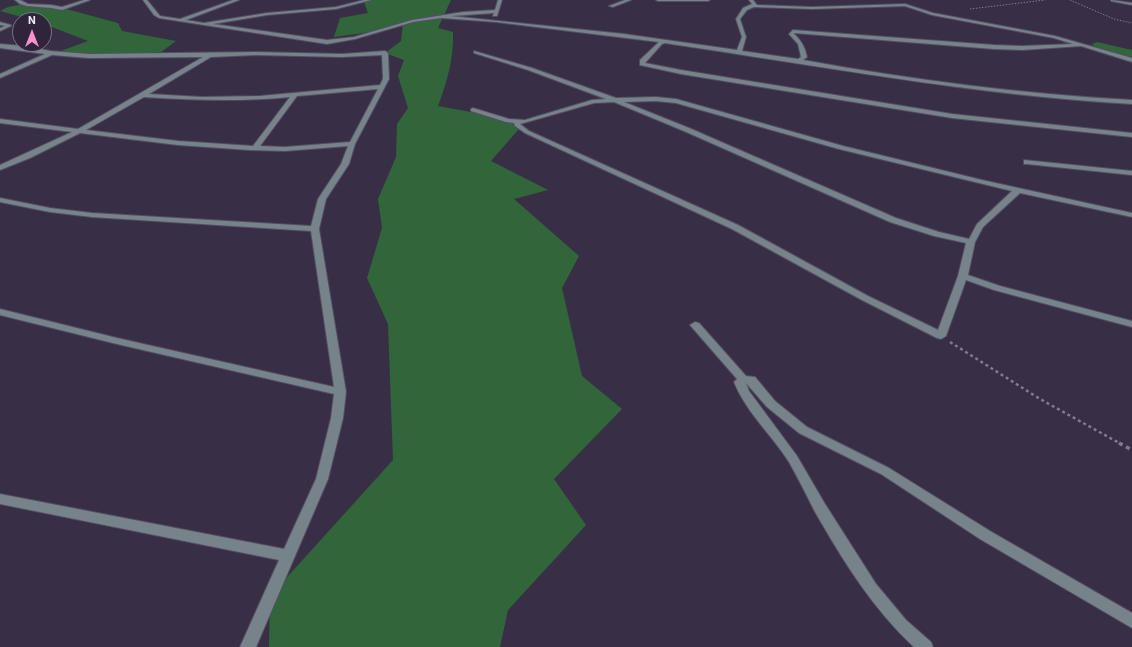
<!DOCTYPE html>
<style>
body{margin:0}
#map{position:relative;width:1132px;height:647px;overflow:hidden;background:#382f46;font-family:Roboto,sans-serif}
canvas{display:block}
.north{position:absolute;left:12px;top:12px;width:40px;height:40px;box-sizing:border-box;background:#2e253b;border:1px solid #7b7386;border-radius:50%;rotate:0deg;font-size:11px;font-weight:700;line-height:16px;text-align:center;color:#eee8f7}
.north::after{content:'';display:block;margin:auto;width:14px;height:18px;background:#f890cb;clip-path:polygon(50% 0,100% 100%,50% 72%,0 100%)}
</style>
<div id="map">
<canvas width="1132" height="647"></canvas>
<div class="north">N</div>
</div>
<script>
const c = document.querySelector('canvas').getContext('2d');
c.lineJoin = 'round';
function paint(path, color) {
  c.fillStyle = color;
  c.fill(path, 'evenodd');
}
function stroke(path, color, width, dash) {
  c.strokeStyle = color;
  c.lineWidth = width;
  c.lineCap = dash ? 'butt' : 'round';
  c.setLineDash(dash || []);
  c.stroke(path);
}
const green = new Path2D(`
 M369 0H451L438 28 453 32C454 58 447 82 438 106L525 122 491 161 548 190 514 199 579 256 562 288 582 376 622 409 554 479 586 525 508 610 500 647H269L270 596 393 460 388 324 367 278 382 228 378 199 396 157 397 124 408 108 398 76 404 60 385 53 401 41 403 23 378 31 334 37 340 18 368 13 364 2Z
 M24 4 55 6 118 23 122 31 176 41 153 58H86L58 52 88 41 44 24V20H33L0 11 8 7Z
 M1097 42 1132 50V59L1096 48 1092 44Z`);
const pathFar2 = new Path2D(`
 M1070 0 1114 19 1132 23
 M970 9 1045 0`);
const pathFar1 = new Path2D(`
 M950 342 1040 399 1121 444`);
const path = new Path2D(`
 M1119 443 1132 450`);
const minor = new Path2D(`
 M15 0H20L28 4 51 5 62 7 84 0H90L62 10 51 8 27 6 20 4Z
 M143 0H147L160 16 180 19 233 0H239L186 20 204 23 267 13 336 7 364 0H371L336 9 267 15 213 24 327 40 354 37 412 20 463 12 495 10 498 0H502L497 16H493L494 13 451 16 624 34 737 50 742 37 736 19 743 8 752 4 749 0H753L757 5 812 7 905 4 933 13 1055 36 1132 58V62L1081 46 1022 50 994 49 794 33V34C801 40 805 47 807 57L803 60C912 80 1022 94 1132 100V104C975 95 820 66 665 43L662 44 645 63 681 70 952 114 1132 133V137L952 118 681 74 640 65V60L659 42 496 22 441 18 413 22 355 39 327 44 159 18 154 15ZM905 6 932 15 1054 38 1073 44 1022 46 994 45 793 30 789 34 798 44 801 57 798 59 742 51 746 37 740 19 747 10 754 7 812 9Z
 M625 0H631L613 7 609 6Z
 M656 0H710L708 1H658Z
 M1111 0 1132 3V5L1111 1Z
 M0 22 11 25V26L0 31V28L5 26 0 25Z
 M0 44 24 46 51 51 89 54 256 52 342 54 385 51 388 53 389 79 355 144 349 164 326 199 319 229 346 392 343 418 328 479 256 647H240L279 560 0 504V494L284 549 316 479 331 418 334 394 117 344 0 315V309L117 338 334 387 311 231 92 217 50 212 0 202V198L50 208 92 213 311 226 318 199 341 164 348 146 285 151 249 150 178 145 80 133 30 158 0 170V165L72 132 0 123V119L78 129 203 57 89 58 52 55 0 78V74L45 54 0 48ZM256 55 342 57 382 55 383 79 380 85 260 96 202 97 149 94 211 57ZM378 89 350 142 285 147 260 146 297 96ZM144 97C193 100 241 102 290 97L253 146 178 141 86 130Z
 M474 51 532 68 616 98 656 97 676 99 843 146 982 180 1132 213V217L1020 193 983 227 975 242 968 275 1000 286 1132 321V327L994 290 966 280 946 336 941 339 937 338 862 300 732 229 525 133 515 126 514 123 506 122 471 111V109L473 108 509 119 525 120 592 100 606 99 528 70 474 53ZM656 101 676 103 839 149 1012 191 977 224 969 239 939 232 896 218 689 128 624 102ZM614 102 684 131 890 222 934 236 966 243 958 276 938 330 868 296 738 225 529 131 520 124 594 103Z
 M1024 160 1132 171V175L1027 164H1024Z
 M695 322 699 323 746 376 755 377 775 401 807 427 889 468 990 531 1132 613V628L980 539 881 474 799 433 767 407 746 383 749 391 797 456 825 504 876 584 906 620 931 642 933 647H914C872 608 842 559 814 510 806 494 798 478 789 462 772 435 746 412 734 382L737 379 690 325Z`);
paint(green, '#31663b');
stroke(minor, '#554d62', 2);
stroke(pathFar2, '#827a8e', 1, [1.5, 1.5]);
stroke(pathFar1, '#827a8e', 2.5, [3, 3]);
stroke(path, '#827a8e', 3.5, [4, 4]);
paint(minor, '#76838a');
</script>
